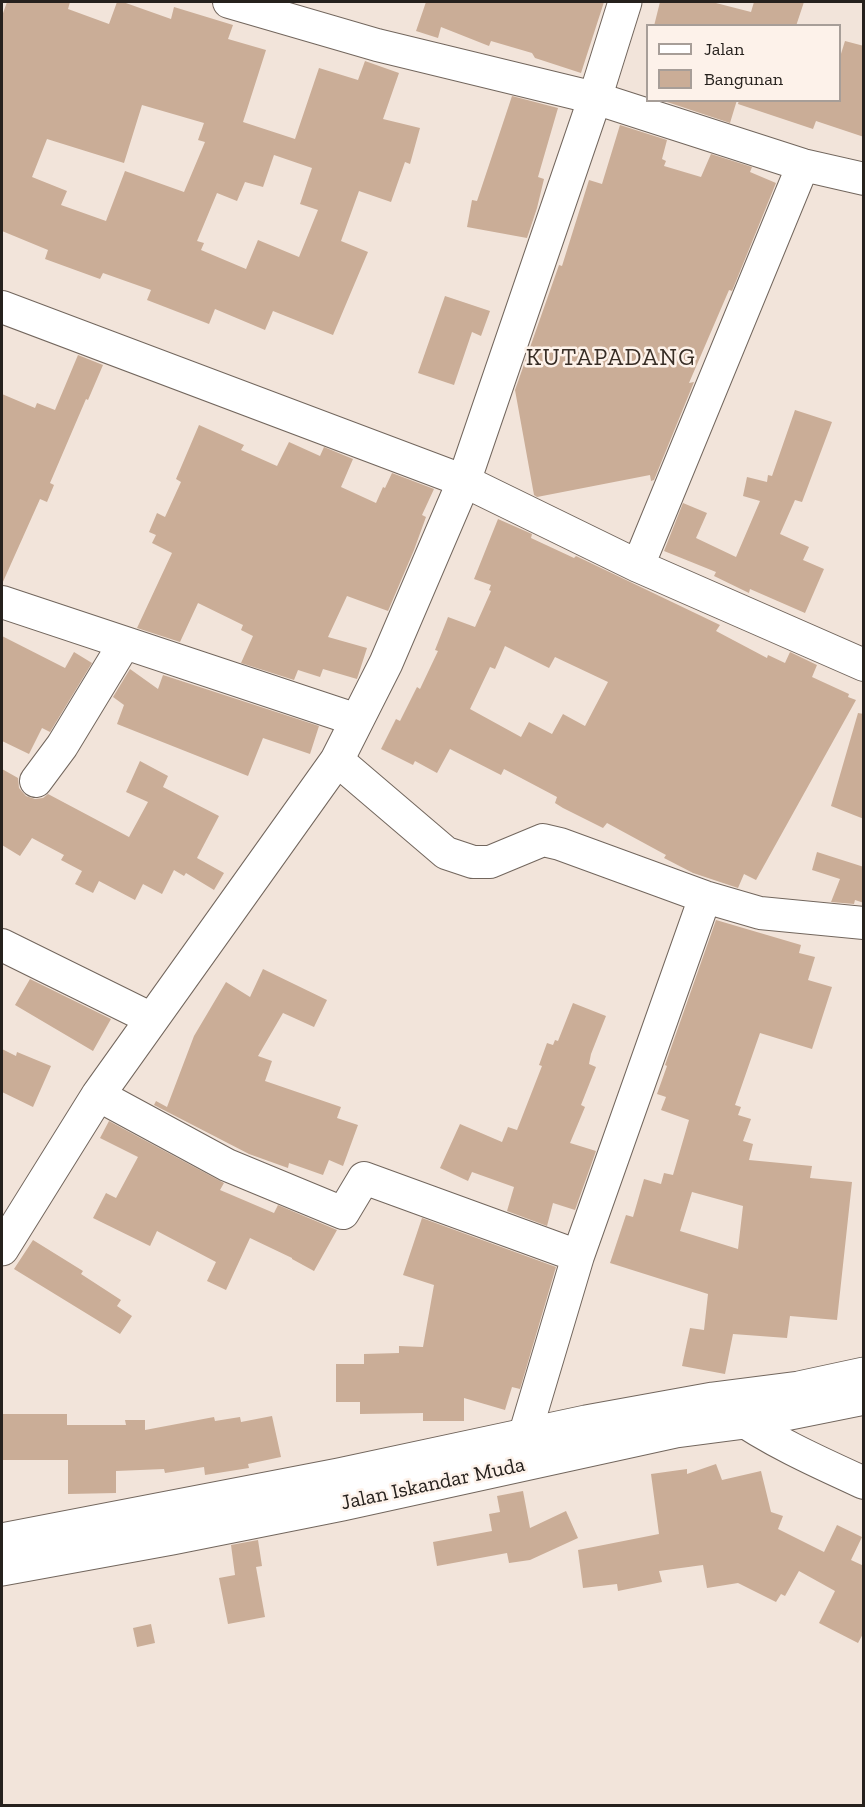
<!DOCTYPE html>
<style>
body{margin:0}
#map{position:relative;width:865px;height:1807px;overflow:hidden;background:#f2e4da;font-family:"Zilla Slab",serif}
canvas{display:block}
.frame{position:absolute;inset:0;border:3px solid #26211d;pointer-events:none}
.legend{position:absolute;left:646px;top:24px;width:195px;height:78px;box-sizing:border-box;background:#fdf2ea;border:2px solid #a79e98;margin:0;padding:8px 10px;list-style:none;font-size:18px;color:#26211d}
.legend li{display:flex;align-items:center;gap:12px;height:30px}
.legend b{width:30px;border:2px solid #a79e98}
</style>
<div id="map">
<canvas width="865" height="1807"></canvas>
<div class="frame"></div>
<ul class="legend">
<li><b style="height:8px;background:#fff"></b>Jalan</li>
<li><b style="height:16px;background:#caad97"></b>Bangunan</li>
</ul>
</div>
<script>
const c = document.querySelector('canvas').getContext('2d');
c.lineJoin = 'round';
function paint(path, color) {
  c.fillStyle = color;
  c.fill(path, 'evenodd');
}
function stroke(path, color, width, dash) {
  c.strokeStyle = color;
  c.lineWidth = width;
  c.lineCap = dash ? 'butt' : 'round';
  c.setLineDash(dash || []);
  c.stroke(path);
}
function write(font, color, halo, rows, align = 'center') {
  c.font = font + ' "Zilla Slab",serif';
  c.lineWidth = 5;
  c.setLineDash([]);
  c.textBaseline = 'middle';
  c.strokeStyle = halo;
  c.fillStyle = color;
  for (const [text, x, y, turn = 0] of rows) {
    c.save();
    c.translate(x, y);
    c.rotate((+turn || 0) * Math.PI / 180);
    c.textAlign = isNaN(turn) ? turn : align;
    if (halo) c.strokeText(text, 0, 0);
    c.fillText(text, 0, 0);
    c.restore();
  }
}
const building = new Path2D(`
 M7 2H70L68 9 109 24 117 2H123L171 19 174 7 233 25 228 39 266 50 243 122 295 139 319 68 358 80 365 61 399 73 383 119 420 128 410 164 405 162 391 202 359 191 341 241 368 252 333 335 273 311 265 330 215 309 209 324 147 300 151 290 103 273 100 279 45 259 48 250 2 231V16ZM142 105 204 123 198 140 205 142 184 192 125 171 106 221 61 205 67 191 32 177 47 139 124 163ZM274 155 312 168 300 204 318 210 299 257 258 240 246 269 201 250 204 243 197 241 217 193 237 201 245 182 263 187Z
 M426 2H604L581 73 535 58 532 53 491 41 489 46 441 27 438 38 416 31Z
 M660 2H712L751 12 754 2H804L796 26H654Z
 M845 41 864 46V137L816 121 813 129 738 104 739 100H840V57Z
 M512 96 558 108 538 177 544 179 537 208 527 238 467 227 472 200 477 201Z
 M661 100H737L730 123Z
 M620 125 667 140 662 159 666 161 664 166 701 177 711 154 752 167 750 172 776 183 732 291 729 290 689 383 694 382 654 480 651 481 650 475 537 497 534 495 515 390 559 265 562 266 589 180 602 184Z
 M445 296 490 311 481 336 472 332 454 385 418 373Z
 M78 355 103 365 88 400 86 399 50 483 54 485 47 502 40 499 2 584V394L35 408 37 403 55 410Z
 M795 410 832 422 802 502 795 500 780 534 809 547 803 560 824 569 805 613 750 589 749 593 714 576 716 572 664 551 683 503 707 513 696 538 736 557 760 501 743 496 747 477 767 482 768 475 772 476Z
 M199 425 244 445 241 450 277 466 289 442 320 456 324 447 353 459 341 487 376 503 383 487 385 488 392 473 434 489 422 515 426 517 414 550 388 611 347 596 328 637 367 648 357 679 323 669 320 677 298 670 294 680 241 663 253 636 241 630 243 625 198 603 180 642 137 628 172 553 152 543 156 535 149 532 157 513 165 517 181 482 176 479Z
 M498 519 532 534 531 538 574 558 576 556 720 625 716 631 767 658 768 655 785 663 790 652 817 665 812 677 849 694 848 697 856 700 756 880 744 874 738 888 693 873 664 858 666 855 607 823 603 828 563 808 555 803 557 797 504 769 501 775 450 749 437 773 415 761 413 765 381 749 396 719 400 721 417 687 420 689 438 651 435 650 448 617 475 627 491 591 489 590 491 585 474 579ZM505 646 549 668 555 657 608 682 585 726 563 714 552 734 529 722 521 737 470 709 490 667 495 669Z
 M2 636 65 668 74 652 92 663 50 732 42 728 29 754 2 741Z
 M130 669 158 689 163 675 319 726 310 754 263 738 248 776 117 724 124 705 113 697Z
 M858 713 864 714V819L831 806Z
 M140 761 168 776 163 787 219 816 197 858 224 873 214 890 186 873 184 876 174 870 162 894 143 884 135 900 99 881 93 893 75 884 82 871 61 860 64 855 32 838 20 856 2 845V769L18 778 19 788 26 796 35 799 43 798 48 794 129 837 148 802 126 792Z
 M817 852 864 867V903L855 900 854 904 831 902 840 879 812 870Z
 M716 920 801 945 799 953 815 957 808 980 832 987 812 1049 760 1033 735 1105 741 1107 738 1115 751 1119 743 1141 753 1144 749 1160 812 1166 810 1178 852 1182 837 1320 790 1316 787 1338 733 1334 725 1374 682 1366 690 1328 704 1330 708 1294 610 1263 626 1215 633 1217 644 1179 661 1184 664 1173 673 1175 689 1120 661 1110 666 1097 657 1094 667 1066 665 1065ZM692 1192 743 1206 738 1249 680 1231Z
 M263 969 327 1000 314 1027 283 1013 258 1056 272 1061 265 1081 341 1107 337 1118 358 1125 343 1166 329 1160 323 1175 289 1163 288 1168 249 1154 154 1105 156 1101 167 1107 194 1036 226 982 250 997Z
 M30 979 111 1019 93 1051 15 1005Z
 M573 1003 606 1016 591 1054 589 1064 596 1067 581 1105 585 1107 570 1143 596 1151 575 1210 553 1203 547 1226 507 1211 514 1187 472 1172 468 1181 440 1168 460 1124 502 1142 508 1127 517 1130 542 1066 539 1065 547 1043 553 1045 555 1040 558 1041Z
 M2 1049 16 1056 17 1052 51 1066 33 1107 2 1092Z
 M109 1121 224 1183 220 1190 274 1213 278 1205 337 1230 314 1271 292 1259V1258L250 1238 226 1290 207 1281 216 1262 157 1231 150 1246 93 1218 106 1193 116 1198 138 1157 100 1138Z
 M422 1218 556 1267 520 1389 512 1387 505 1410 464 1398V1421H423V1413L360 1414V1402H336V1364H364V1354L399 1353V1346L423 1347 434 1285 403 1275Z
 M33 1240 83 1271 81 1274 121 1300 117 1306 132 1316 120 1334 14 1269Z
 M2 1414H67V1425H126L125 1420H145V1430L214 1417 215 1421 240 1417 241 1422 272 1416 281 1457 248 1464 249 1468 205 1475 204 1467 165 1473 164 1469 116 1471V1493L68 1494V1460H2Z
 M716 1464 722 1480 761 1471 771 1512 783 1516 778 1529 824 1552 837 1525 862 1537 851 1560 864 1566V1632L858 1643 819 1623 835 1591 799 1571 785 1596 781 1594 776 1602 738 1583 707 1588 703 1565 659 1571 662 1582 618 1591 617 1584 583 1588 578 1550 659 1534 651 1474 687 1469V1474Z
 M523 1491 530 1528 566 1511 578 1538 530 1560 509 1563 507 1553 437 1566 433 1542 492 1531 489 1514 500 1512 497 1496Z
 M258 1540 262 1566 256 1567 265 1617 228 1624 219 1578 235 1575 231 1545Z
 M151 1624 155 1643 137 1647 133 1628Z`);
const minor = new Path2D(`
 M229 2 377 45 595 98 803 165 864 179
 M2 307 464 481 638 566 864 665
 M638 566 803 165
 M2 602 357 720
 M337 760 446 853 473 862H490L543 840 560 844 705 897 760 913 864 923
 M36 781 62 746 124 644
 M2 945 152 1019
 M98 1095 227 1165 343 1213 364 1178 578 1256
 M730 1412C771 1441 818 1462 864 1483
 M524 1437 578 1256 705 897`);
const highway = new Path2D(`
 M2 1249 98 1095 337 760 386 663 464 481 595 98 625 2
 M2 1540 339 1475 586 1422 713 1399 799 1388 864 1374
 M2 1569 172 1538 342 1504 676 1431 745 1422 864 1398`);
const streetNames = [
 ["Jalan Iskandar Muda",433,1484,-12]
];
const quarterNames = [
 ["KUTAPADANG",611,358]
];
paint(building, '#caad97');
stroke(minor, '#72665d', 34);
stroke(highway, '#72665d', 35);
stroke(minor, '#fff', 32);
stroke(highway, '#fff', 33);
write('21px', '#26211d', '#fdf2ea', streetNames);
c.letterSpacing = '1.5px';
write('24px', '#372d25', '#fdf2ea', quarterNames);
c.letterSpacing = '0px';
</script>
